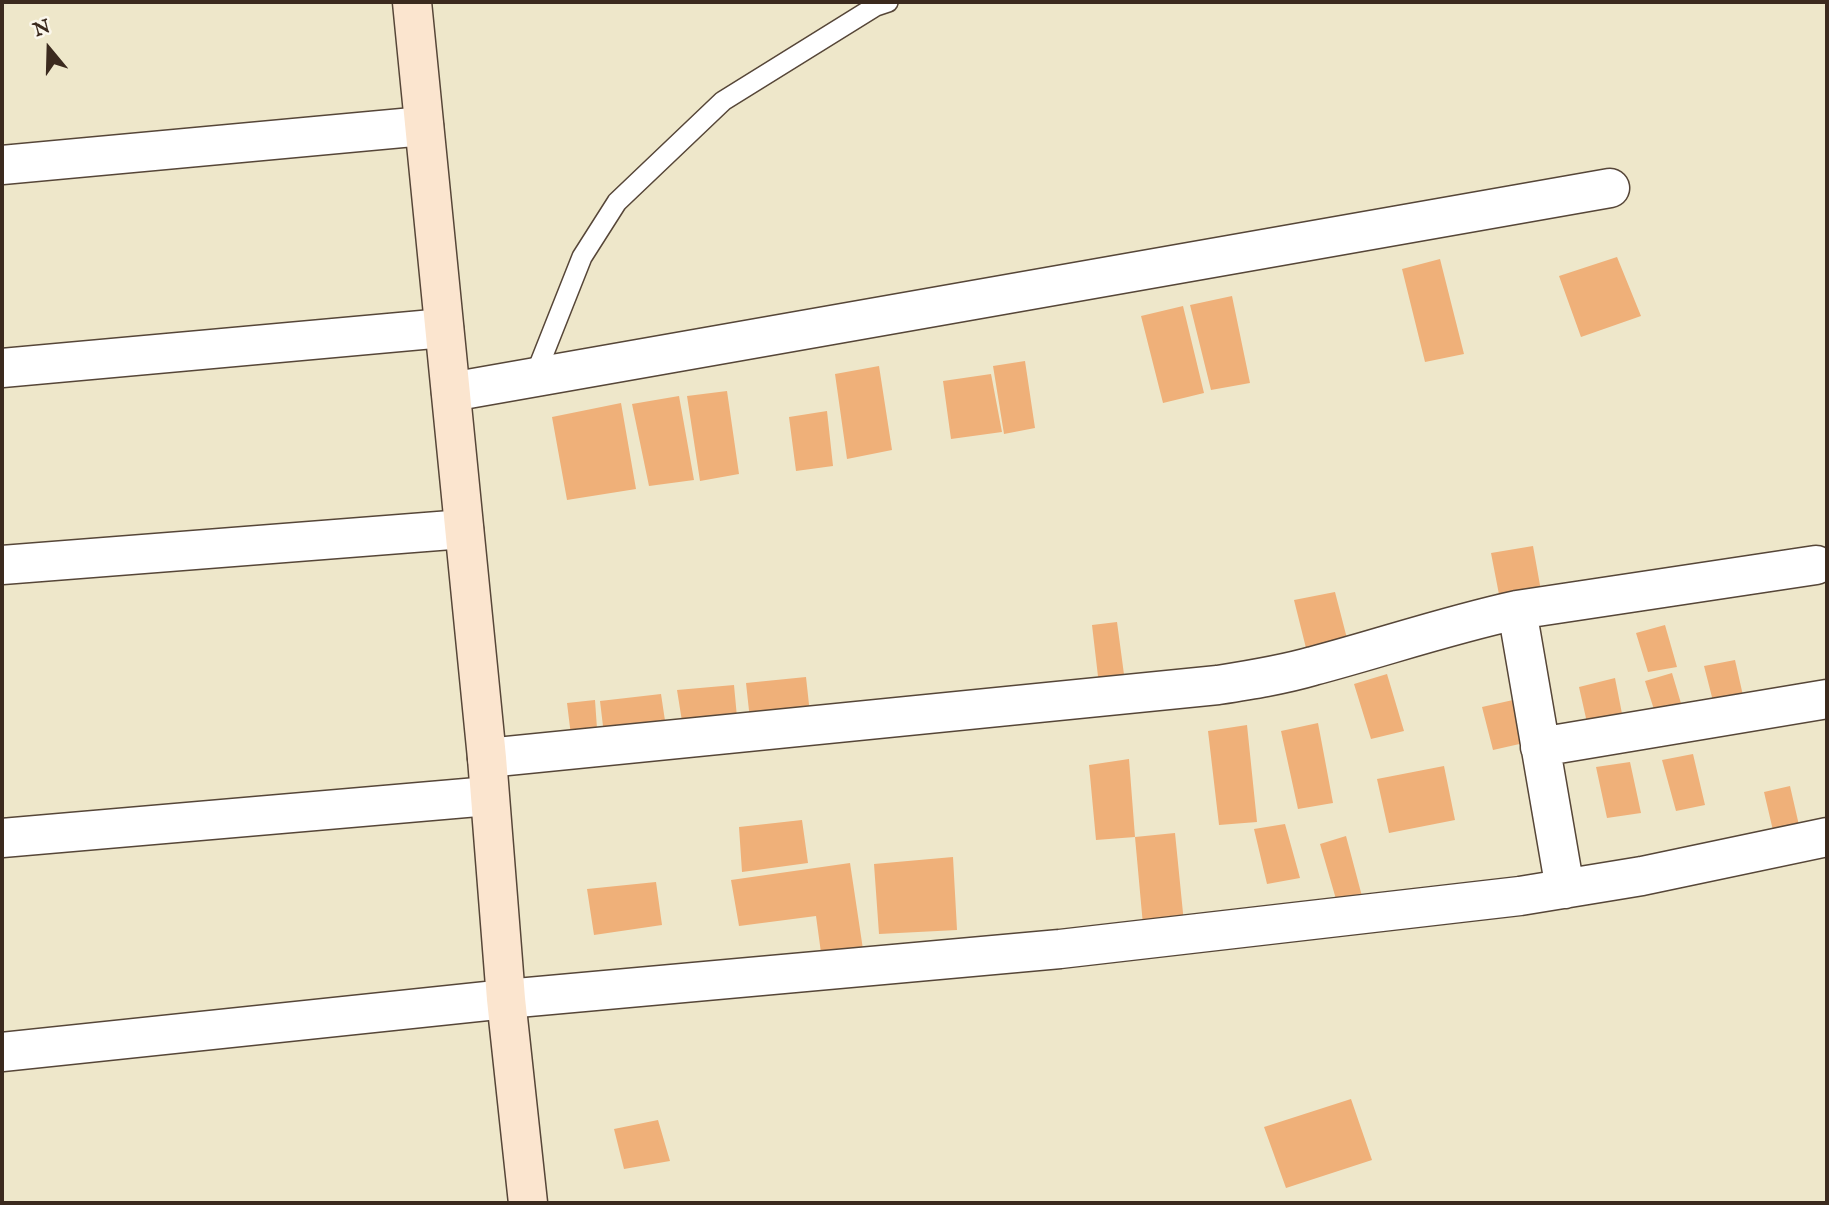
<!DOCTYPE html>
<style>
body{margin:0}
#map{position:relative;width:1829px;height:1205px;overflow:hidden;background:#eee7ca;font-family:"IM FELL English",serif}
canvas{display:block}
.frame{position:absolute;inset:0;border:4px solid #3b2a1e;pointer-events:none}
.north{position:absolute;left:14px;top:14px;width:70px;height:70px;-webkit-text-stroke:5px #fbf7ec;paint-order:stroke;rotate:341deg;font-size:19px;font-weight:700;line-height:28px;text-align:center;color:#3b2a1e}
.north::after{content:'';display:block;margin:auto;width:24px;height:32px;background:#3b2a1e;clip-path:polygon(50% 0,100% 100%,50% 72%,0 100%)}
</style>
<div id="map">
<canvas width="1829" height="1205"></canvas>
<div class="frame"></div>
<div class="north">N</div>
</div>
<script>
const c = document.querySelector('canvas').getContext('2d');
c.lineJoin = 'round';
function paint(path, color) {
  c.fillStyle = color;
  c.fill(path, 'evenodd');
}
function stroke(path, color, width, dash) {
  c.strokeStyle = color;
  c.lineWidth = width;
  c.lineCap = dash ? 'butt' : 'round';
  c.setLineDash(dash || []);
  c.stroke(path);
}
const building = new Path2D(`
 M1617 257 1641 316 1581 337 1559 276Z
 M1440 259 1464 354 1425 362 1402 269Z
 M1232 296 1250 383 1211 390 1190 305Z
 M1183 306 1204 393 1163 403 1141 316Z
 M1025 361 1035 428 1004 434 993 366Z
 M879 366 892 450 847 459 835 374Z
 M991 374 1002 432 951 439 943 381Z
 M727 391 739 474 700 481 687 396Z
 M679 396 694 480 649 486 632 404Z
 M621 403 636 489 567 500 552 417Z
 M827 411 833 466 796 471 789 417Z
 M1533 546 1543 602 1502 610 1491 553Z
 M1335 592 1351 654 1309 660 1294 600Z
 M1117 622 1125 682 1099 685 1092 625Z
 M1665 625 1677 667 1648 672 1636 633Z
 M1735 660 1744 700 1714 705 1704 666Z
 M1672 673 1683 710 1656 716 1645 681Z
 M1387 674 1404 731 1371 739 1354 684Z
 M806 677 811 723 751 729 746 683Z
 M1615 678 1625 729 1590 736 1579 687Z
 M734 685 738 728 684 734 677 690Z
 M661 694 667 734 605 743 600 701Z
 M595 700 598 743 572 744 567 703Z
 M1513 700 1524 743 1493 750 1482 707Z
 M1318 723 1333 803 1298 809 1281 731Z
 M1247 725 1257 822 1219 825 1208 731Z
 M1693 754 1705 805 1676 811 1662 760Z
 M1129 759 1135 837 1096 840 1089 765Z
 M1630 762 1641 813 1607 818 1596 767Z
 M1444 766 1455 820 1389 833 1377 779Z
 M1790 786 1801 834 1775 839 1764 792Z
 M802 820 808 863 742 872 739 827Z
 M1285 824 1300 878 1267 884 1254 829Z
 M1175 833 1185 933 1144 936 1135 837Z
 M1346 836 1363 900 1338 906 1320 844Z
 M953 857 957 930 879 934 874 864Z
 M850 863 864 956 822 960 816 916 739 926 731 880Z
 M656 882 662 925 594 935 587 889Z
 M1351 1099 1372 1160 1286 1188 1264 1127Z
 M658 1120 670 1161 624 1169 614 1129Z`);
const lane = new Path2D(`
 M534 378 582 257 617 202 723 101 876 6 888 2`);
const street = new Path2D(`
 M2 165 424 126
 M2 368 444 328
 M451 392 1610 188
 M2 565 464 529
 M1517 610 1565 889
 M1540 747 1827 699
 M487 758 1218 685C1250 680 1282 675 1313 666 1381 648 1448 625 1517 610L1816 565
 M2 838 489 796
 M2 1052 506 999 1060 949 1520 896 1642 876 1827 837`);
const secondary = new Path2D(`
 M412 2 487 758 506 999 528 1203`);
paint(building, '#efb079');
stroke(lane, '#564638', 22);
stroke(street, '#564638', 41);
stroke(secondary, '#564638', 41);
stroke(lane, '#fff', 19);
stroke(street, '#fff', 38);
stroke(secondary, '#fbe5cf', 38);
</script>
